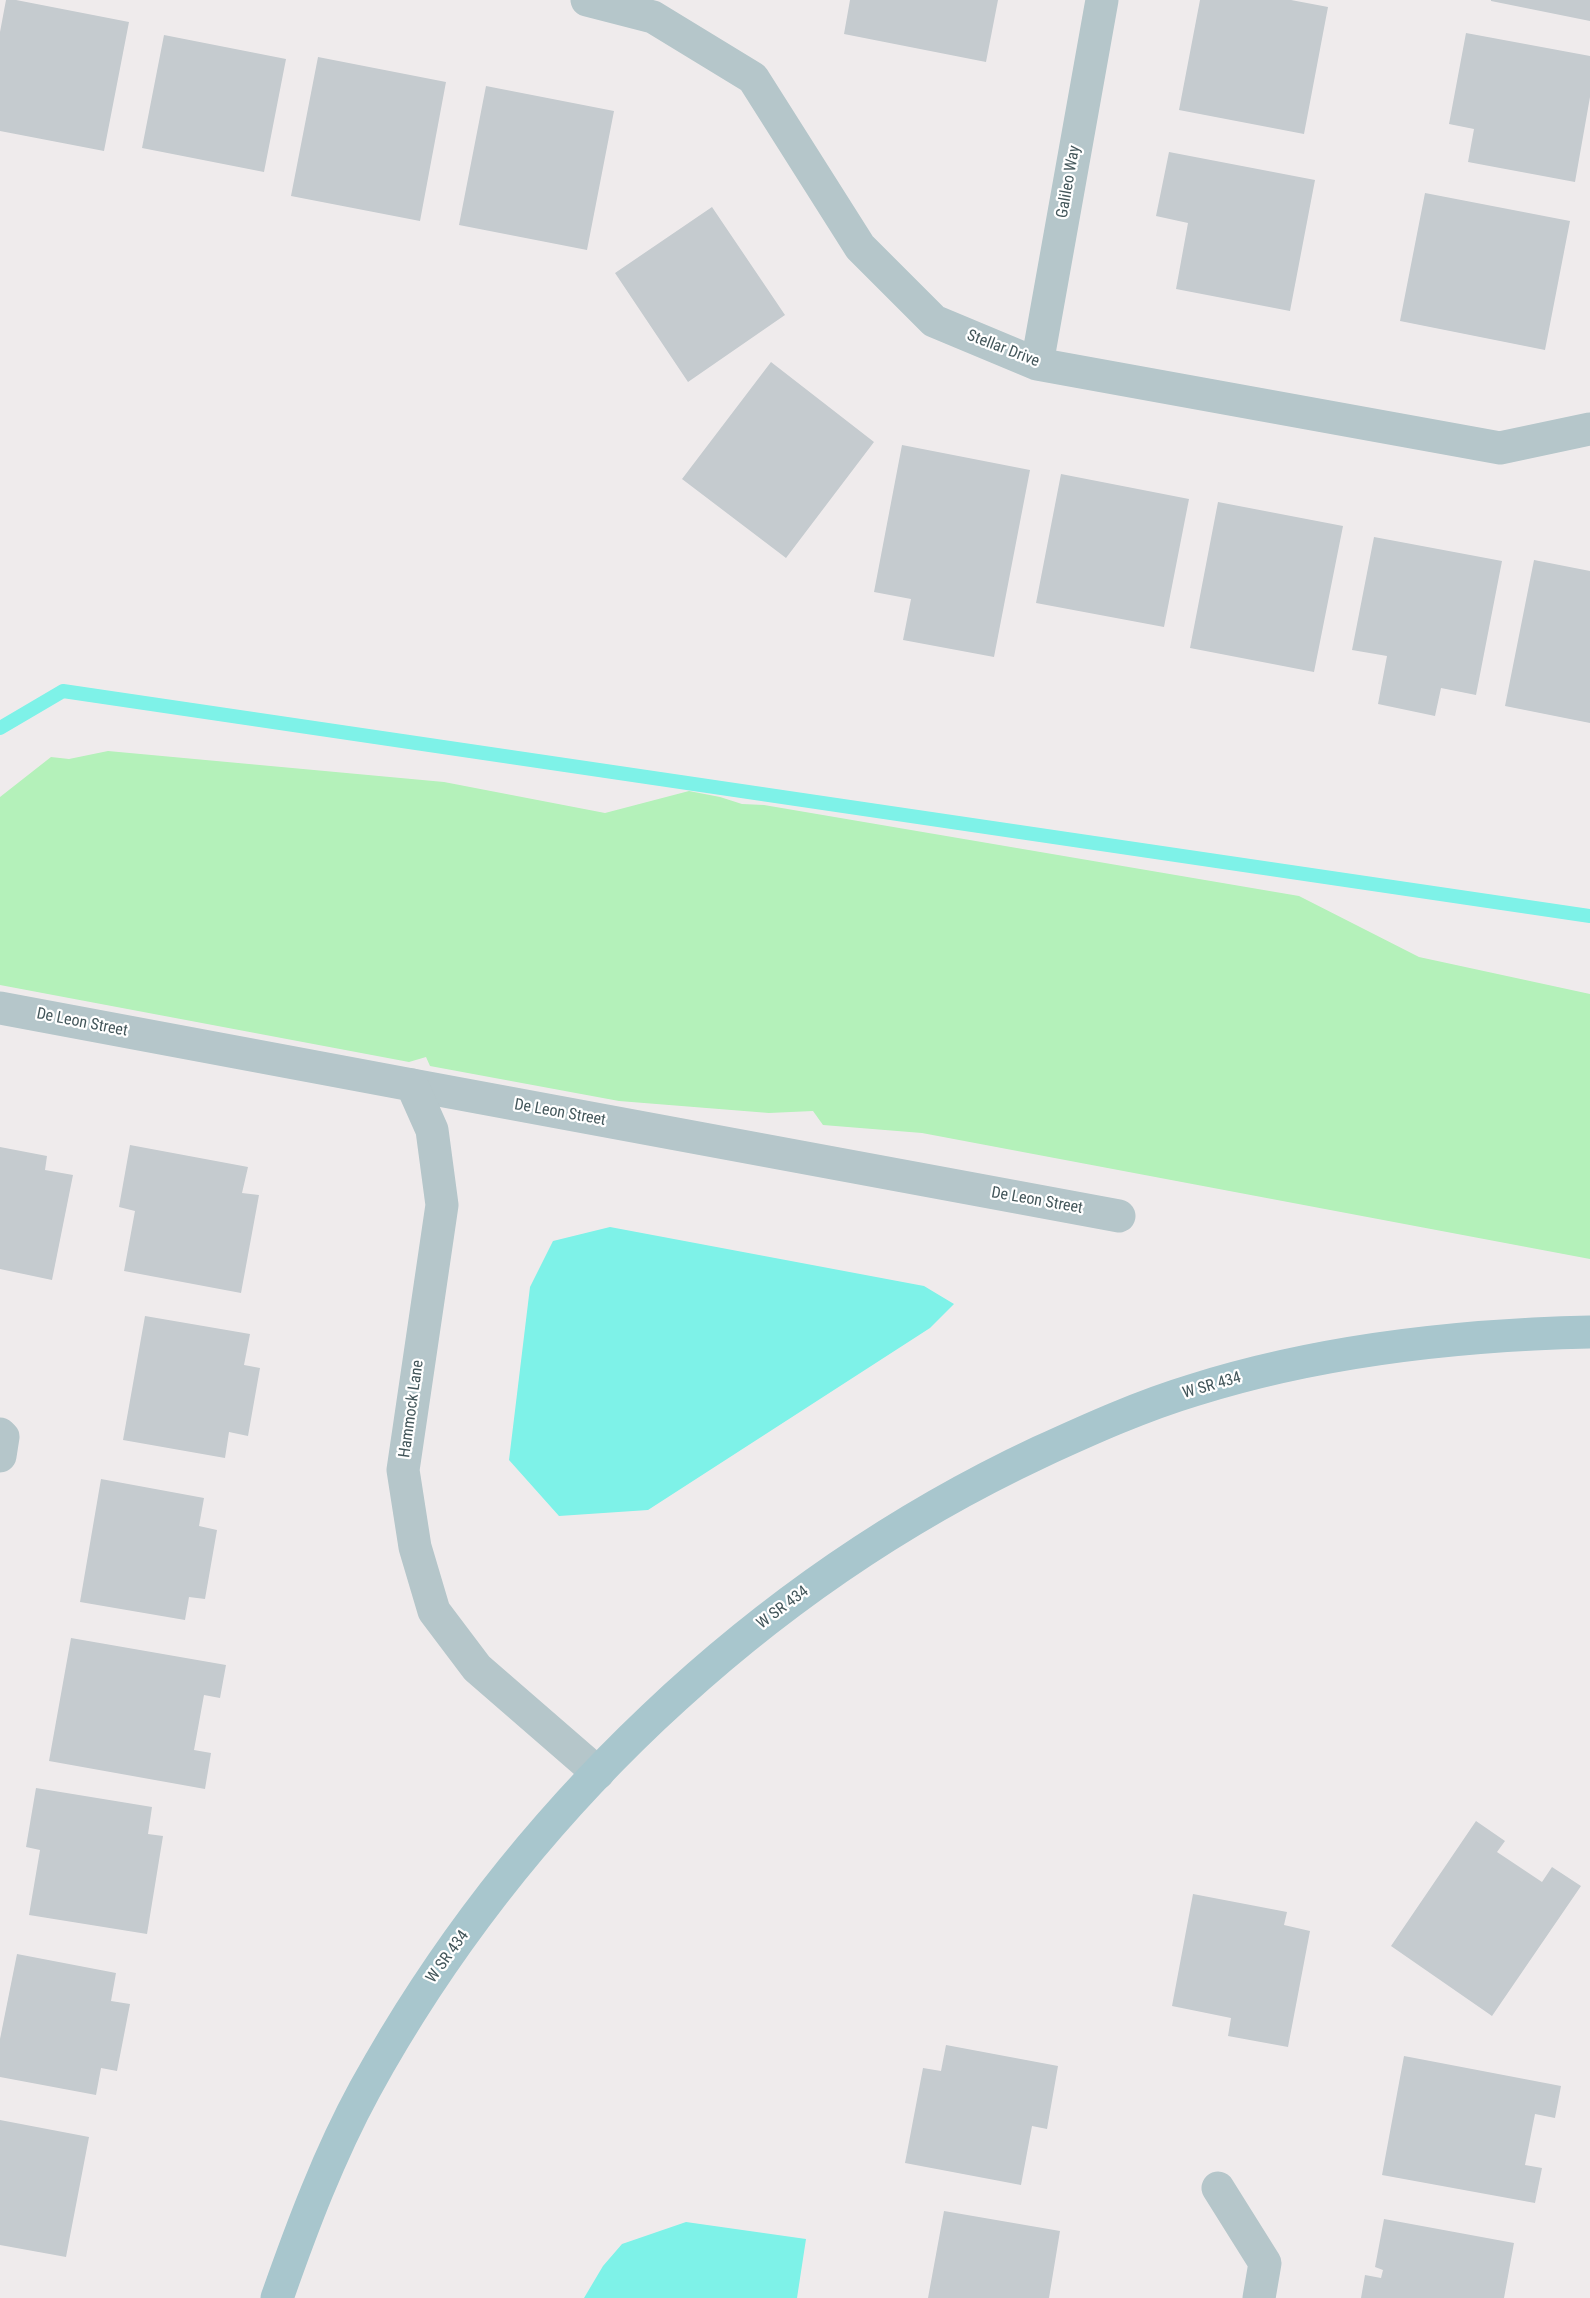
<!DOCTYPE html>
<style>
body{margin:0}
canvas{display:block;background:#efebec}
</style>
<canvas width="1590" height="2298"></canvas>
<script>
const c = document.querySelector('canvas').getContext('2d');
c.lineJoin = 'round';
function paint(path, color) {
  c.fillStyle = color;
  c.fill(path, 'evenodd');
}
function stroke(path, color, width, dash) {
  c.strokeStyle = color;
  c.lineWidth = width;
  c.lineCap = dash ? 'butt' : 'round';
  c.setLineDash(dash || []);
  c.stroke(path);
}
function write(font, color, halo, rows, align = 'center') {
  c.font = font + ' "Roboto Condensed",sans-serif';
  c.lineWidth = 4.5;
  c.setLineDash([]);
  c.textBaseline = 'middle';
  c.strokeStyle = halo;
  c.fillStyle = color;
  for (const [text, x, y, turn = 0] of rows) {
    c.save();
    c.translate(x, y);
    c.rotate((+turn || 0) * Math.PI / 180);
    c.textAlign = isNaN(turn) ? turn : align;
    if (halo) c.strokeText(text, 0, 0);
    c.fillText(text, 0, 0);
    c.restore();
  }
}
const green = new Path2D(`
 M108 751 444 782 605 813 689 791 720 797 742 804 764 805 1299 896 1419 957 1590 994V1259L922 1133 823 1125 813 1111 769 1113 619 1101 430 1066 426 1057 409 1062 0 985V797L51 757 69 759Z`);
const water = new Path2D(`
 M610 1227 924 1286 954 1304 930 1328 648 1510 559 1516 509 1460 530 1287 553 1241Z
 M686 2222 806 2239 797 2298H584L603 2266 622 2244Z`);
const stream = new Path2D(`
 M0 728 63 691 1590 916`);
const building = new Path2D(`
 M6 0H16L129 22 104 151 0 131V32Z
 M850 0H998L986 62 844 34Z
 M1200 0H1291L1328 7 1304 134 1179 110Z
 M1491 0H1590V21L1491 1Z
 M1466 33 1590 56V97L1575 182 1468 162 1474 129 1449 124Z
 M164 35 286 59 264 172 142 148Z
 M318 57 446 82 420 221 291 196Z
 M486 86 614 111 587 250 459 225Z
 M1169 152 1315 180 1290 311 1176 289 1188 223 1156 216Z
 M1425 193 1570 221 1545 350 1400 321Z
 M712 207 785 315 688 382 615 273Z
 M771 362 874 442 786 558 682 479Z
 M902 445 1030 470 994 657 903 640 911 599 874 592Z
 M1061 474 1189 499 1164 627 1036 603Z
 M1218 502 1343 526 1314 672 1190 648Z
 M1374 537 1502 561 1476 695 1441 688 1435 716 1378 704 1387 656 1352 650Z
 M1534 560 1590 571V723L1505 706Z
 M130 1145 248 1167 242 1193 259 1195 241 1293 124 1271 135 1211 119 1207Z
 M0 1147 47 1156 45 1170 73 1175 52 1280 0 1269Z
 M145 1316 250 1334 244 1365 260 1368 248 1436 229 1432 225 1458 123 1440Z
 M101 1479 204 1498 199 1526 217 1530 205 1599 189 1597 185 1620 80 1602Z
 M71 1638 226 1665 220 1698 204 1695 194 1750 211 1753 205 1789 49 1761Z
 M36 1788 152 1807 148 1834 163 1836 147 1934 29 1915 40 1850 26 1847Z
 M1476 1821 1505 1841 1497 1852 1542 1882 1552 1867 1581 1886 1492 2016 1391 1946Z
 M1193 1894 1287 1912 1284 1925 1310 1931 1288 2047 1228 2036 1231 2018 1172 2006Z
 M17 1954 116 1973 111 2001 130 2004 117 2071 101 2068 96 2095 0 2077V2039Z
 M946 2045 1058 2066 1047 2129 1032 2126 1021 2185 905 2163 923 2068 941 2071Z
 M1404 2056 1561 2086 1555 2118 1535 2114 1525 2165 1542 2168 1535 2203 1382 2175Z
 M0 2120 89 2137 66 2257 0 2245Z
 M944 2211 1060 2231 1049 2298H928Z
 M1384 2219 1514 2243 1504 2298H1361L1365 2275 1381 2278 1383 2270 1375 2267Z`);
const minor = new Path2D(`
 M587 0 653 17 753 78 860 247 934 321 1037 364 1500 448 1590 429
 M1037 364 1102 0
 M412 1085 1119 1216
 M0 1434 3 1437 0 1456
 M1218 2188 1265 2263 1259 2298`);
const tertiary = new Path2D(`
 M0 1008 412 1085 432 1130 442 1205 403 1470 415 1547 434 1611 477 1668 598 1773`);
const primary = new Path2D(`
 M277 2298C302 2227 329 2155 365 2089 515 1816 758 1584 1040 1452 1090 1429 1141 1406 1194 1390 1321 1350 1457 1335 1590 1332`);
const streetNames = [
 ["Galileo Way",1069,182,-80],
 ["Stellar Drive",1003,349,21],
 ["De Leon Street",82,1023,11],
 ["De Leon Street",560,1113,10],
 ["De Leon Street",1037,1201,10],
 ["W SR 434",1212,1386,-16],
 ["Hammock Lane",412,1409,-82],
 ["W SR 434",783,1608,-37],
 ["W SR 434",448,1957,-54]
];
paint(green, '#b4f1ba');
paint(water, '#7ef2e8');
stroke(stream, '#7ef2e8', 14);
paint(building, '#c5cbcf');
stroke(minor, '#b5c6ca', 33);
stroke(tertiary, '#b5c6ca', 33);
stroke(primary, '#a8c6cd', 33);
write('16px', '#43565a', '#fff', streetNames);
</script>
